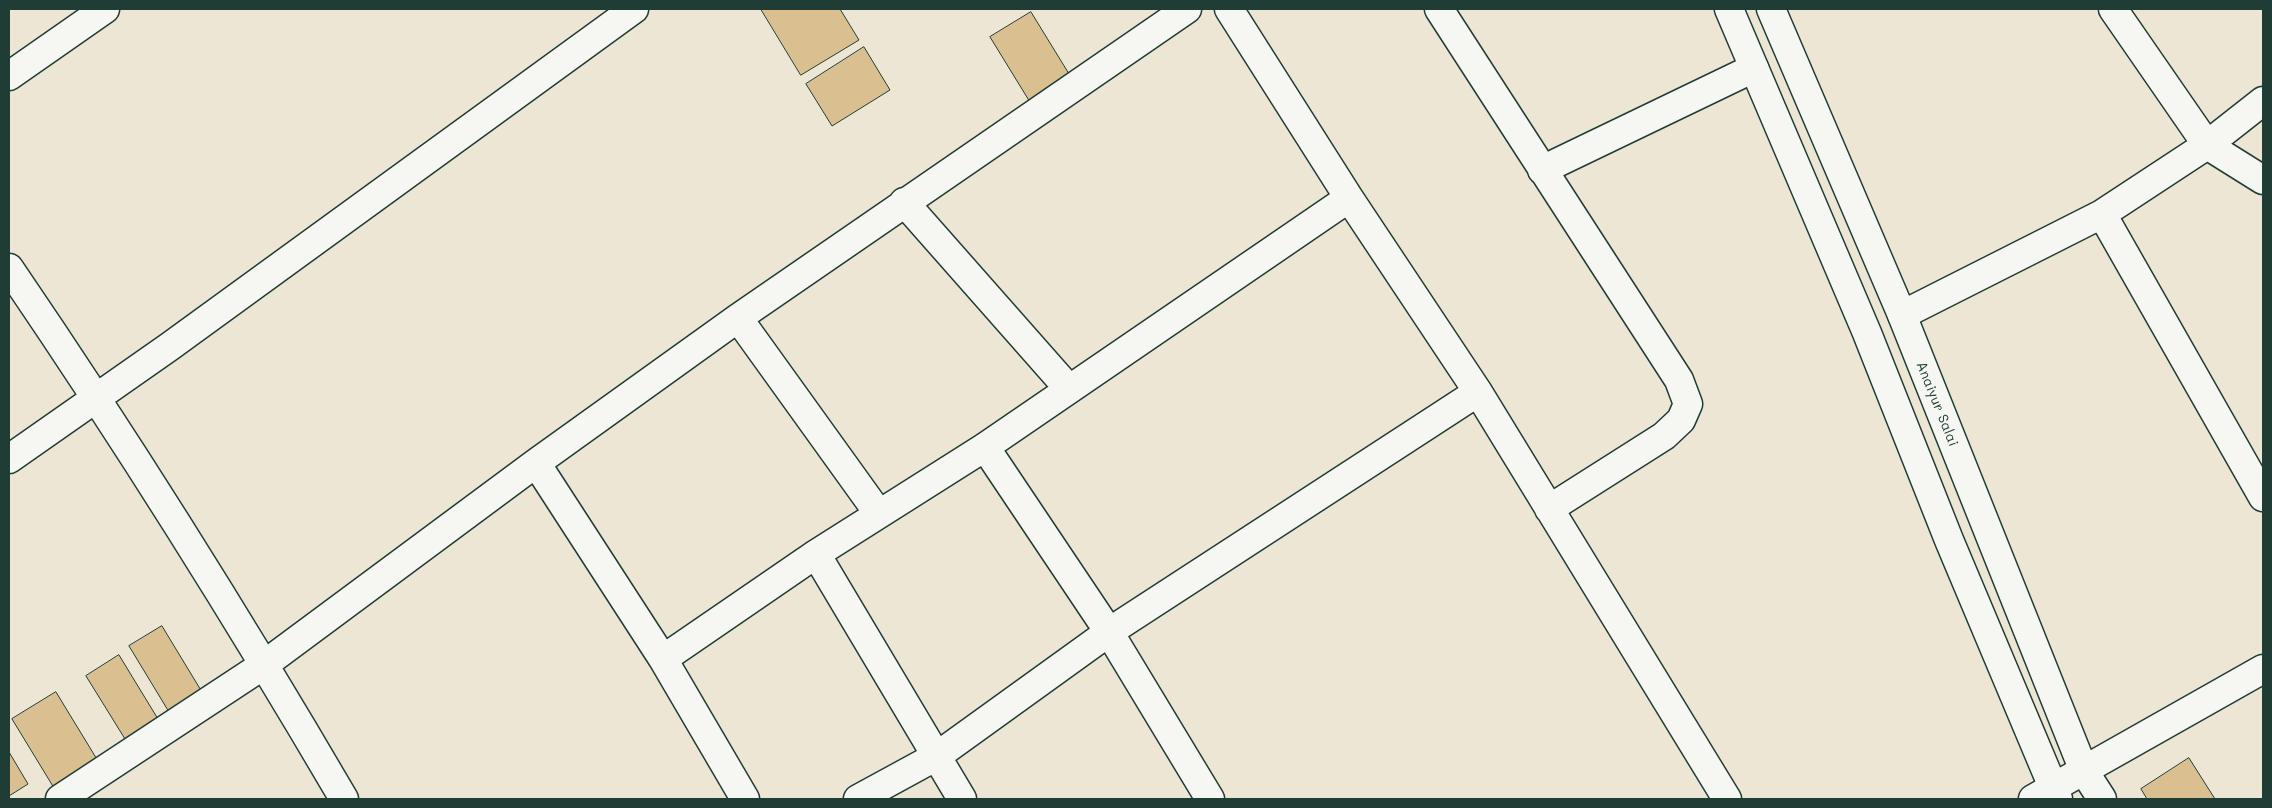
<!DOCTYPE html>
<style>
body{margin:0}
#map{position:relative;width:2272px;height:808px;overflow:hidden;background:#eee6d5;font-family:Mali,sans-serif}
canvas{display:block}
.frame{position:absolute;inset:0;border:10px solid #1f3d34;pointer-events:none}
</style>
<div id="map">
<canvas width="2272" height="808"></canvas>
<div class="frame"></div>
</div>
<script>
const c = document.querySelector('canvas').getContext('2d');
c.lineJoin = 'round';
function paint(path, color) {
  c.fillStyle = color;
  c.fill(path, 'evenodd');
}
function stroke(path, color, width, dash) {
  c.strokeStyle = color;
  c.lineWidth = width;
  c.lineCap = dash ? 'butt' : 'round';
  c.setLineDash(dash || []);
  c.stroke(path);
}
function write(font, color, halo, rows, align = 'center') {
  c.font = font + ' Mali,sans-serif';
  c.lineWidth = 4.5;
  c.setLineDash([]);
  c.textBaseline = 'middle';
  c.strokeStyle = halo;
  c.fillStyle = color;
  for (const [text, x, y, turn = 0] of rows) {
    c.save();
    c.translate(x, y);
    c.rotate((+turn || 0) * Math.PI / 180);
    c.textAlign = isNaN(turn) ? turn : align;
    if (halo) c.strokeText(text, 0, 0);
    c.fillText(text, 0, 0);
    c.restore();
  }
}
const building = new Path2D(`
 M761 9H840L859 40 801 75Z
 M1031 12 1074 82 1033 107 990 37Z
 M864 47 890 90 832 126 806 84Z
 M162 626 202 692 169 712 129 646Z
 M119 655 158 719 125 739 86 676Z
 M56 692 98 761 54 788 12 719Z
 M9 752 28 784 9 796Z
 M2189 758 2215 799H2147L2141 789Z`);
const minor = new Path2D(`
 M1229 9 1349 198 1478 392 1727 799
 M1439 9 1679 380 1688 404 1681 420 1664 436 1549 509
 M2113 9 2207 145 2263 180
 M9 76 105 9
 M1542 170 1754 68
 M904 202 1069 389
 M2102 214 2263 497
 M9 268C127 441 238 618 344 799
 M1902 315 2102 214 2207 145 2263 101
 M738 318 879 514
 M9 459 169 347 634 9
 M536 463 663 659 745 799
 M816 554 962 799
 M663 659 816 554 985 447 1349 198
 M60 799 265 664 536 463 738 318 1187 9
 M858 799 937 756 1109 632 985 447
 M1210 799 1109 632 1478 392
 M2033 799 2263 669`);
const major = new Path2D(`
 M1729 9 1867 333 1949 540 2058 799
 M1771 9 1902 315 2084 771 2102 799`);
const streetNames = [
 ["Anaiyur Salai",1937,404,68]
];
paint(building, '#dac090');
stroke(building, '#1f3d34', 1);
stroke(minor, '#1f3d34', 31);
stroke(major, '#1f3d34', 31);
stroke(minor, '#f6f6f2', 28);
stroke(major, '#f6f6f2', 28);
write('14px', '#1f3d34', '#f6f6f2', streetNames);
</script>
